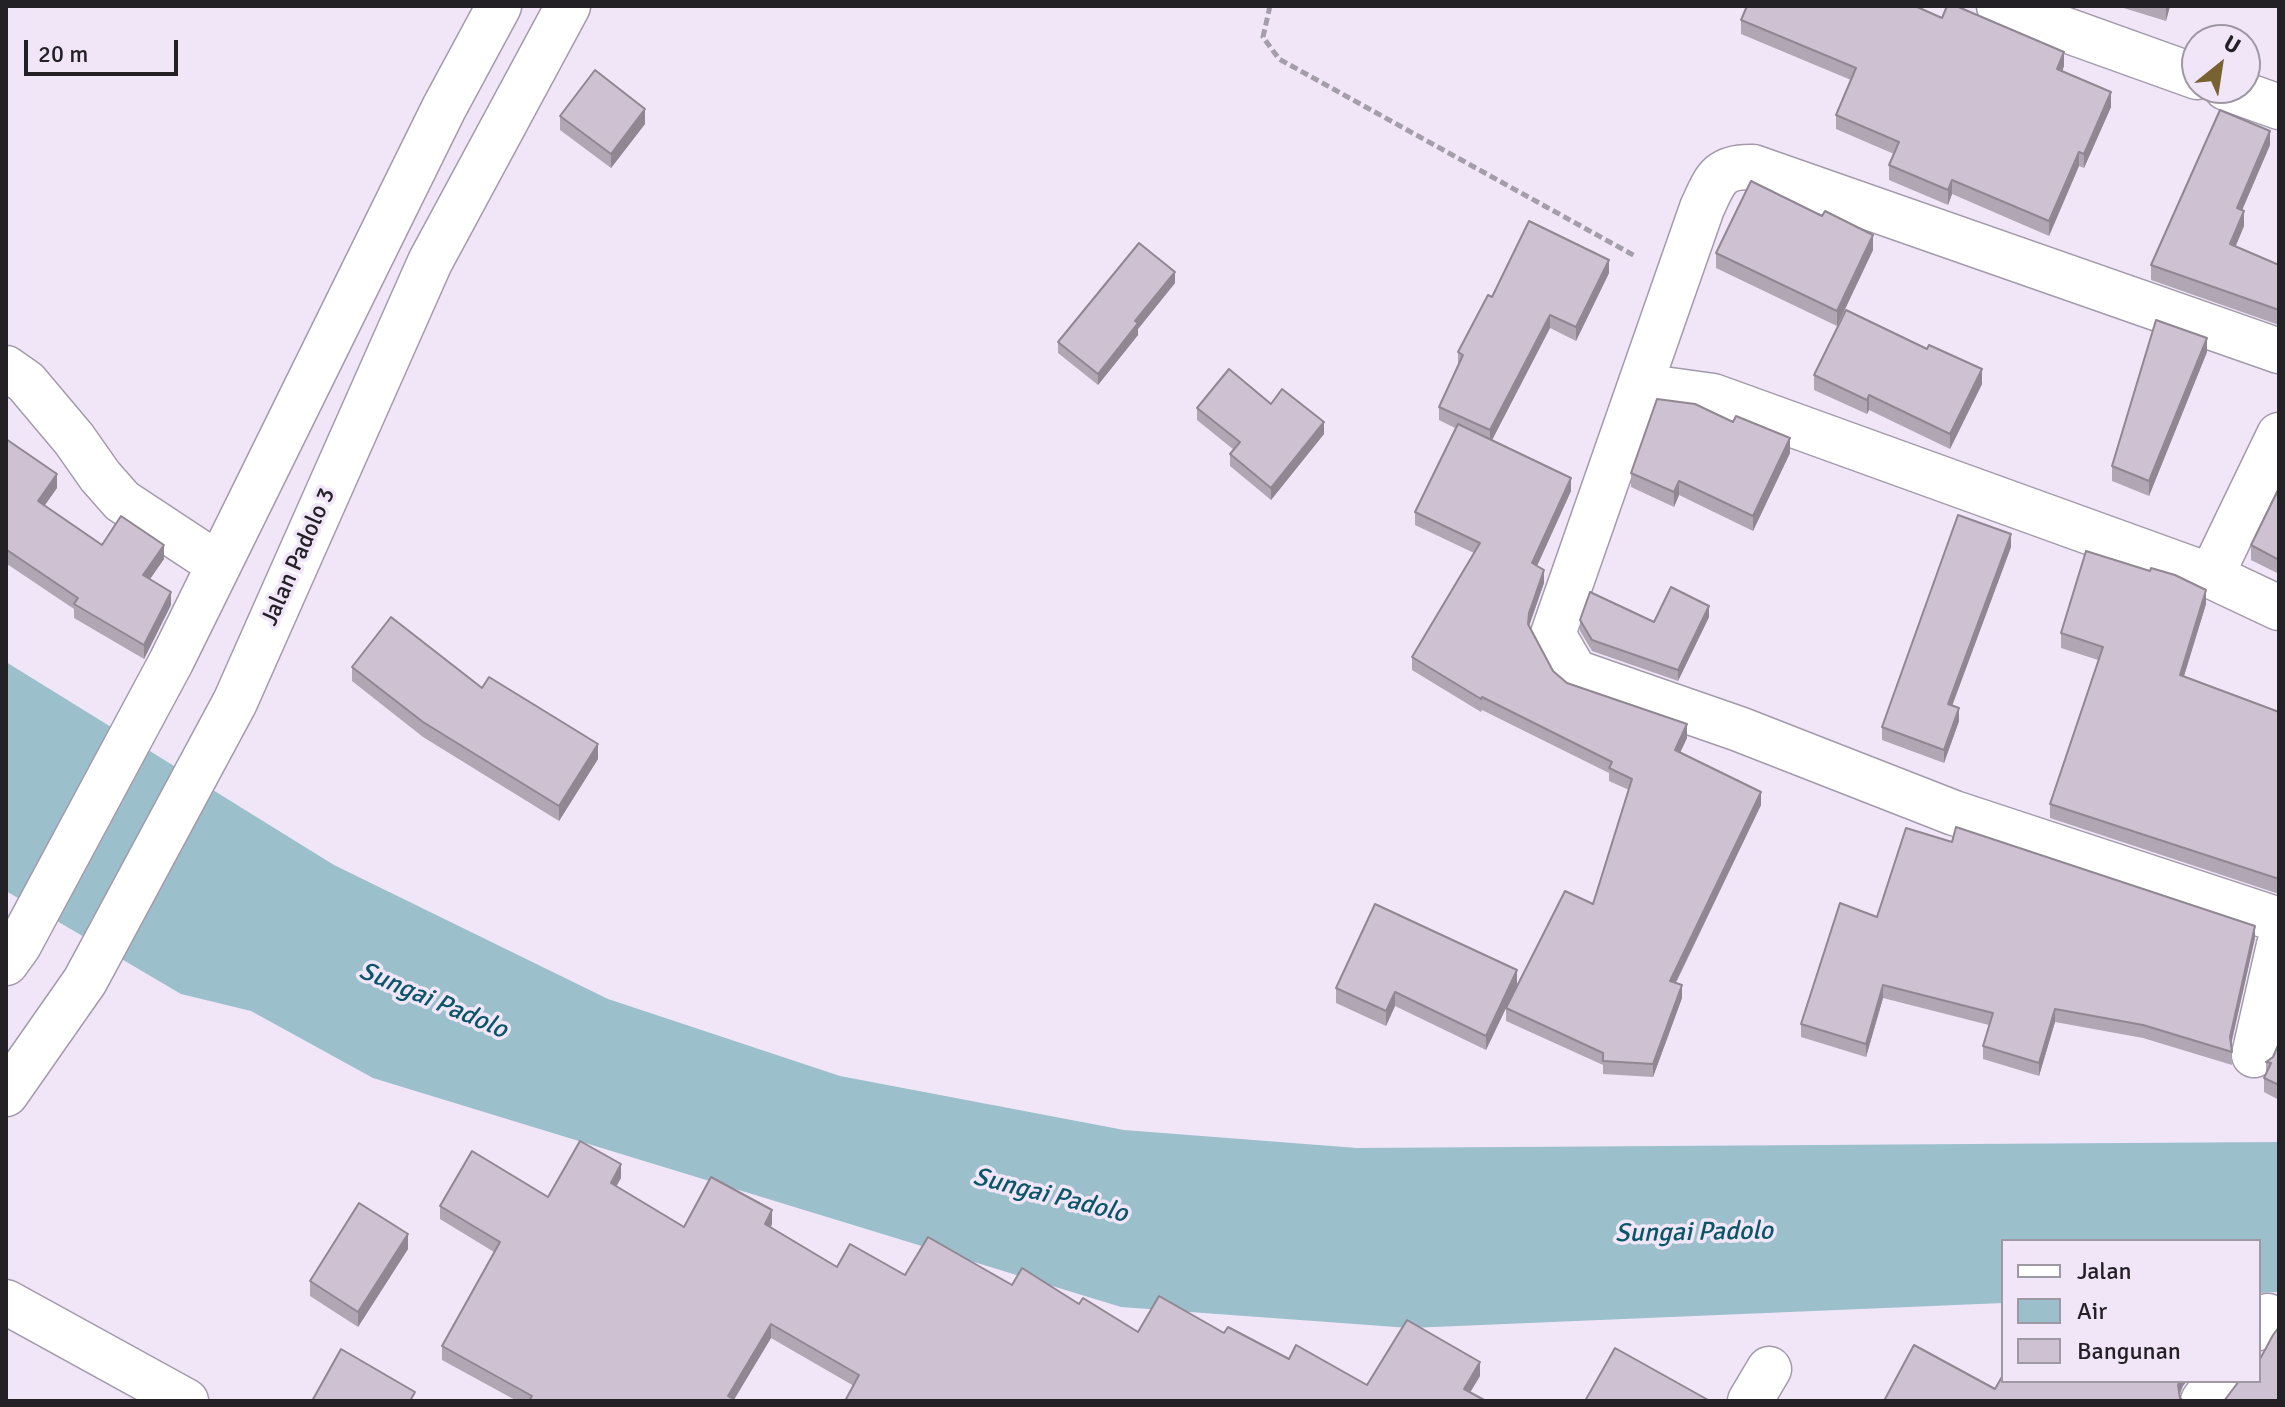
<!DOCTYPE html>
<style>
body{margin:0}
#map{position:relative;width:2285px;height:1407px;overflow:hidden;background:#f0e6f8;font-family:Signika,sans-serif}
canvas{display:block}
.frame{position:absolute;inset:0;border:8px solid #232026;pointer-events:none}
.legend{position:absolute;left:2001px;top:1239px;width:260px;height:144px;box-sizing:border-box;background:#f0e6f8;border:2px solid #9e97a4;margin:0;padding:10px 14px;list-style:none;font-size:24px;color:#232026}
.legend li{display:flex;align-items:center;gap:16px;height:40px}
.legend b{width:40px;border:2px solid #9e97a4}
.north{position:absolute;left:2181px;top:24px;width:80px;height:80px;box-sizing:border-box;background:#f0e6f8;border:2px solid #9e97a4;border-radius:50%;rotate:30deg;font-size:22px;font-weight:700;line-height:32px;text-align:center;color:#232026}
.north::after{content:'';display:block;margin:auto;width:28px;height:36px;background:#796232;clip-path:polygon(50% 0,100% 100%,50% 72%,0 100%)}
.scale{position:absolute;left:24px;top:40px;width:154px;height:36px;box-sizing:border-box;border:4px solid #232026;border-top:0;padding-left:10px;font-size:24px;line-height:28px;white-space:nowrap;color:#232026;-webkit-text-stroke:6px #f0e6f8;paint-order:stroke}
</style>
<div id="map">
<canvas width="2285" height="1407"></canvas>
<div class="frame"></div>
<ul class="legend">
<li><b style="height:10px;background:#fff"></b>Jalan</li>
<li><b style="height:22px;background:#9bbfcb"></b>Air</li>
<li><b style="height:22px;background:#cec1d1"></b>Bangunan</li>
</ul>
<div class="north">U</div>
<div class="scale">20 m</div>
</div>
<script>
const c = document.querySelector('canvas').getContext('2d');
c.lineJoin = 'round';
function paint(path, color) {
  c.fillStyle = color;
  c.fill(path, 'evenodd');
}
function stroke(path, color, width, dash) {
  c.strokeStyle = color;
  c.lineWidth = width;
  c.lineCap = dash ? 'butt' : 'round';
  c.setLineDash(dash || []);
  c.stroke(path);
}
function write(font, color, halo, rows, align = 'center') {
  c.font = font + ' Signika,sans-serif';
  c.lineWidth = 7;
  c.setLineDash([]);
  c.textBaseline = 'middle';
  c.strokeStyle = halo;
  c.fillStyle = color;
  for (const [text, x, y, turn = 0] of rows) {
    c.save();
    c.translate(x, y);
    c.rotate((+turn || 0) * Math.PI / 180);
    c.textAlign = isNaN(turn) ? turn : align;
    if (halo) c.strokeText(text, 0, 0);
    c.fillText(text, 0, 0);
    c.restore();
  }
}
const water = new Path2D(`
 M6 662 334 865 608 999 840 1076 1124 1130 1357 1148 2279 1142V1292L2259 1293V1241H2003V1303L1410 1328 1121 1307 373 1078 251 1011 181 994 6 891Z`);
const path = new Path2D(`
 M1270 6 1263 37 1279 59 1635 256`);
const minor = new Path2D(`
 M1999 6 2197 77
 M2226 88 2279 107
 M2279 351 1753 167C1718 166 1715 180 1702 208L1553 634 1575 672 1739 729 1954 813 2279 920
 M6 368 26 382 74 439 100 476 122 501 219 565
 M1641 386 1713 396 2211 576 2279 608
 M2211 576 2279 435
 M6 963 19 945 171 662 444 108 499 6
 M2254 1055 2279 945
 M6 1094 85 981 235 702 430 262 568 6
 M6 1302 186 1401
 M2259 1328 2268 1316
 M1750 1401 1769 1369
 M2203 1401 2218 1381`);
const wall = new Path2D(`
 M2117 6H2170L2166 21Z
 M1741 20 2064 66 2062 72 2111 107 2084 168 2079 166 2049 236 1952 194 1948 205 1889 180V165L1894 154 1836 129V115L1851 80 1741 34Z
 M560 116 645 124 611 168 560 130Z
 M2270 145 2242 210 2244 226 2236 246 2279 265V325L2151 280V265Z
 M1822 216 1873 250 1837 326 1716 268V253Z
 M1609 273 1576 341 1550 328 1492 440 1571 491 1537 566 1544 583 1529 626 1553 671 1567 683 1687 738 1680 753 1761 805 1676 983 1682 998 1653 1077 1603 1074V1065L1506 1021V1008L1593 904 1629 790 1609 781V773L1482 710 1481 712 1412 670V657L1474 553 1415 525V512L1455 428 1439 420V407L1458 366V352L1492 297Z
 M1175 283 1138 329V335L1098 385 1058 353V342Z
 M2207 352 2149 496 2112 481V466Z
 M1814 375 1982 384 1950 449 1869 410 1867 414 1814 390Z
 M1271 404 1324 434 1271 500 1230 466V454L1234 450 1197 420V408Z
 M6 439 57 488 44 506 102 545 164 559 150 579 171 605 144 659 74 618V609L7 564 6 566Z
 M1790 453 1753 531 1679 495 1674 507 1631 487V473Z
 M2279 488V574L2251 560V545Z
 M2011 547 1952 705 1959 721 1944 763 1882 740V727Z
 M2206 604 2184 676 2279 712V894L2050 818V804L2098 660 2061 648V633Z
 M1709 617 1678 681 1592 651 1580 631V620L1654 622Z
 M352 667 598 759 559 821 423 737 352 681Z
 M1877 917 2255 938 2231 1044 2232 1065 2143 1038 2055 1022 2039 1076 1983 1059V1046L1989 1025 1883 998 1866 1057 1801 1037V1024Z
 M1517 985 1486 1050 1395 1006 1386 1026 1336 1003V988Z
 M2279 1043V1100L2264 1092V1078L2266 1073V1062L2273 1057Z
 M621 1178 616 1186 684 1227 772 1224 771 1227 837 1267 905 1275 1012 1285 1079 1304 1138 1332 1224 1333 1289 1359 1367 1385 1480 1376 1470 1392 854 1386 771 1338 734 1400 736 1401H517L442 1360V1346L494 1252 440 1219V1206L548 1197Z
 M408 1249 358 1327 310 1296V1281Z`);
const shadedWall = new Path2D(`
 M2166 6H2170L2166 21Z
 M2064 52V66L2057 84V69Z
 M2111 92V107L2084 168V154Z
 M645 109V124L611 168V154Z
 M2270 131V145L2237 222V208Z
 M2079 152V166L2049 236V221Z
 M1952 180V194L1948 205V190Z
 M2244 211V226L2230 259V244Z
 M1873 235V250L1837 326V311Z
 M1609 260V273L1576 341V327Z
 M1175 272V283L1138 329V335L1098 385V374L1135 321Z
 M1550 315V328L1490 444V430Z
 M2207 338V352L2149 496V481Z
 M1982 369V384L1950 449V434Z
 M1869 395V410L1867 414V400Z
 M1324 422V434L1271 500V488Z
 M1790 438V453L1753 531V516Z
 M57 474V488L38 515V501Z
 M1571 478V491L1532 577V563Z
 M1679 481V495L1674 507V492Z
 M2011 534V547L1948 717V704Z
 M164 545V559L143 589V575Z
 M1544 570V583L1529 626 1528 624 1529 613Z
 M2206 590V604L2180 689V675Z
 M171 592V605L144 659V645Z
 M1709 606V617L1678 681V670Z
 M1959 708V721L1944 763V750Z
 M1687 724V738L1675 763V750Z
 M598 744V759L559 821V806Z
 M1761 792V805L1670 994V981Z
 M2255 926V938L2230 1049V1037Z
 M1517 970V985L1486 1050V1036Z
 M1682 985V998L1653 1077V1064Z
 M1883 985V998L1866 1057V1044Z
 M1395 992V1006L1386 1026V1011Z
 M2055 1009V1022L2039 1076V1063Z
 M621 1164V1178L611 1196V1183Z
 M772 1210V1224L765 1237V1224Z
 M408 1234V1249L358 1327V1312Z
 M771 1324V1338L733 1401 728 1396Z
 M1480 1362V1376L1465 1401 1464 1389Z
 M2180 1381H2187L2183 1386 2178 1399V1385Z`);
const building = new Path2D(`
 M1747 6H1915L1942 18 1947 6H1956L2064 52 2057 69 2111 92 2084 154 2079 152 2049 221 1952 180 1948 190 1889 165 1899 142 1836 115 1856 68 1741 20Z
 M595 70 645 109 611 154 560 116Z
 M2220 110 2270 131 2237 208 2244 211 2230 244 2279 265V310L2151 265Z
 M1751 181 1822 216 1825 211 1873 235 1837 311 1716 253Z
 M1529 221 1609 260 1576 327 1550 315 1490 430 1439 407 1463 355 1458 352 1488 295 1492 297Z
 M1139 243 1175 272 1135 321 1138 323 1098 374 1058 342Z
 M1846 310 1927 349 1929 345 1982 369 1950 434 1869 395 1867 400 1814 375Z
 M2156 320 2207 338 2149 481 2112 466Z
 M1229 369 1271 404 1282 389 1324 422 1271 488 1230 454 1240 442 1197 408Z
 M1657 399 1695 404 1733 422 1736 416 1790 438 1753 516 1679 481 1674 492 1631 473Z
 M1458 424 1571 478 1532 563 1544 570 1529 613 1528 624 1553 671 1567 683 1687 724 1675 750 1761 792 1670 981 1682 985 1653 1064 1603 1061V1053L1506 1008 1565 891 1593 904 1632 779 1609 768 1612 762 1482 697 1481 699 1412 657 1480 543 1415 512Z
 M6 439 57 474 38 501 102 545 121 516 164 545 143 575 171 592 144 645 74 604 78 598 7 550 6 552Z
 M2279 488V560L2251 545Z
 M1958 515 2011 534 1948 704 1959 708 1944 750 1882 727Z
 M2086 551 2150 571 2151 568 2175 575 2206 590 2180 675 2279 712V879L2050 804 2103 647 2061 633Z
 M1671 587 1709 606 1678 670 1592 640 1580 620 1590 592 1654 622Z
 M391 617 482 688 489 677 598 744 559 806 423 722 352 667Z
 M1956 827 2255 926 2230 1037 2232 1052 2143 1025 2055 1009 2039 1063 1983 1046 1993 1013 1883 985 1866 1044 1801 1024 1840 903 1877 917 1906 828 1952 842Z
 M1375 904 1517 970 1486 1036 1395 992 1386 1011 1336 988Z
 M2279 1043V1085L2264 1078 2271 1063 2266 1062 2273 1057Z
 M580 1141 621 1164 611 1183 684 1227 711 1177 772 1210 765 1224 837 1267 850 1244 905 1275 928 1237 1012 1285 1022 1268 1079 1304 1083 1298 1138 1332 1159 1296 1224 1333 1228 1327 1289 1359 1296 1345 1367 1385 1407 1320 1480 1362 1464 1389 1486 1401H845L859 1375 771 1324 728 1396 736 1401H529L532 1396 442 1346 500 1242 440 1206 472 1151 548 1197Z
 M359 1203 408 1234 358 1312 310 1281Z
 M2279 1327V1401H2224L2239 1381H2259V1361L2273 1335Z
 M1914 1345 1995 1389 2003 1375V1381H2180L2178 1385 2180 1398 2183 1401H1888L1885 1399Z
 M1615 1348 1710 1401H1585Z
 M341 1349 415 1392 410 1401H312Z`);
const streetNames = [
 ["Jalan Padolo 3",299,557,-66]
];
const waterNames = [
 ["Sungai Padolo",433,1001,23],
 ["Sungai Padolo",1050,1196,14],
 ["Sungai Padolo",1694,1233,-1]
];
paint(water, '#9bbfcb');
stroke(minor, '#a39aab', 47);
stroke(path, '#a49daa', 5, [8, 4]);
stroke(minor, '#fff', 44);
paint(wall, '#b1a6b4');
paint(shadedWall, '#908792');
paint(building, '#cec1d1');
stroke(building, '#908792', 2);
write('24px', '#232026', '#f0e6f8', streetNames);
write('italic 26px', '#0a5568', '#f0e6f8', waterNames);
</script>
